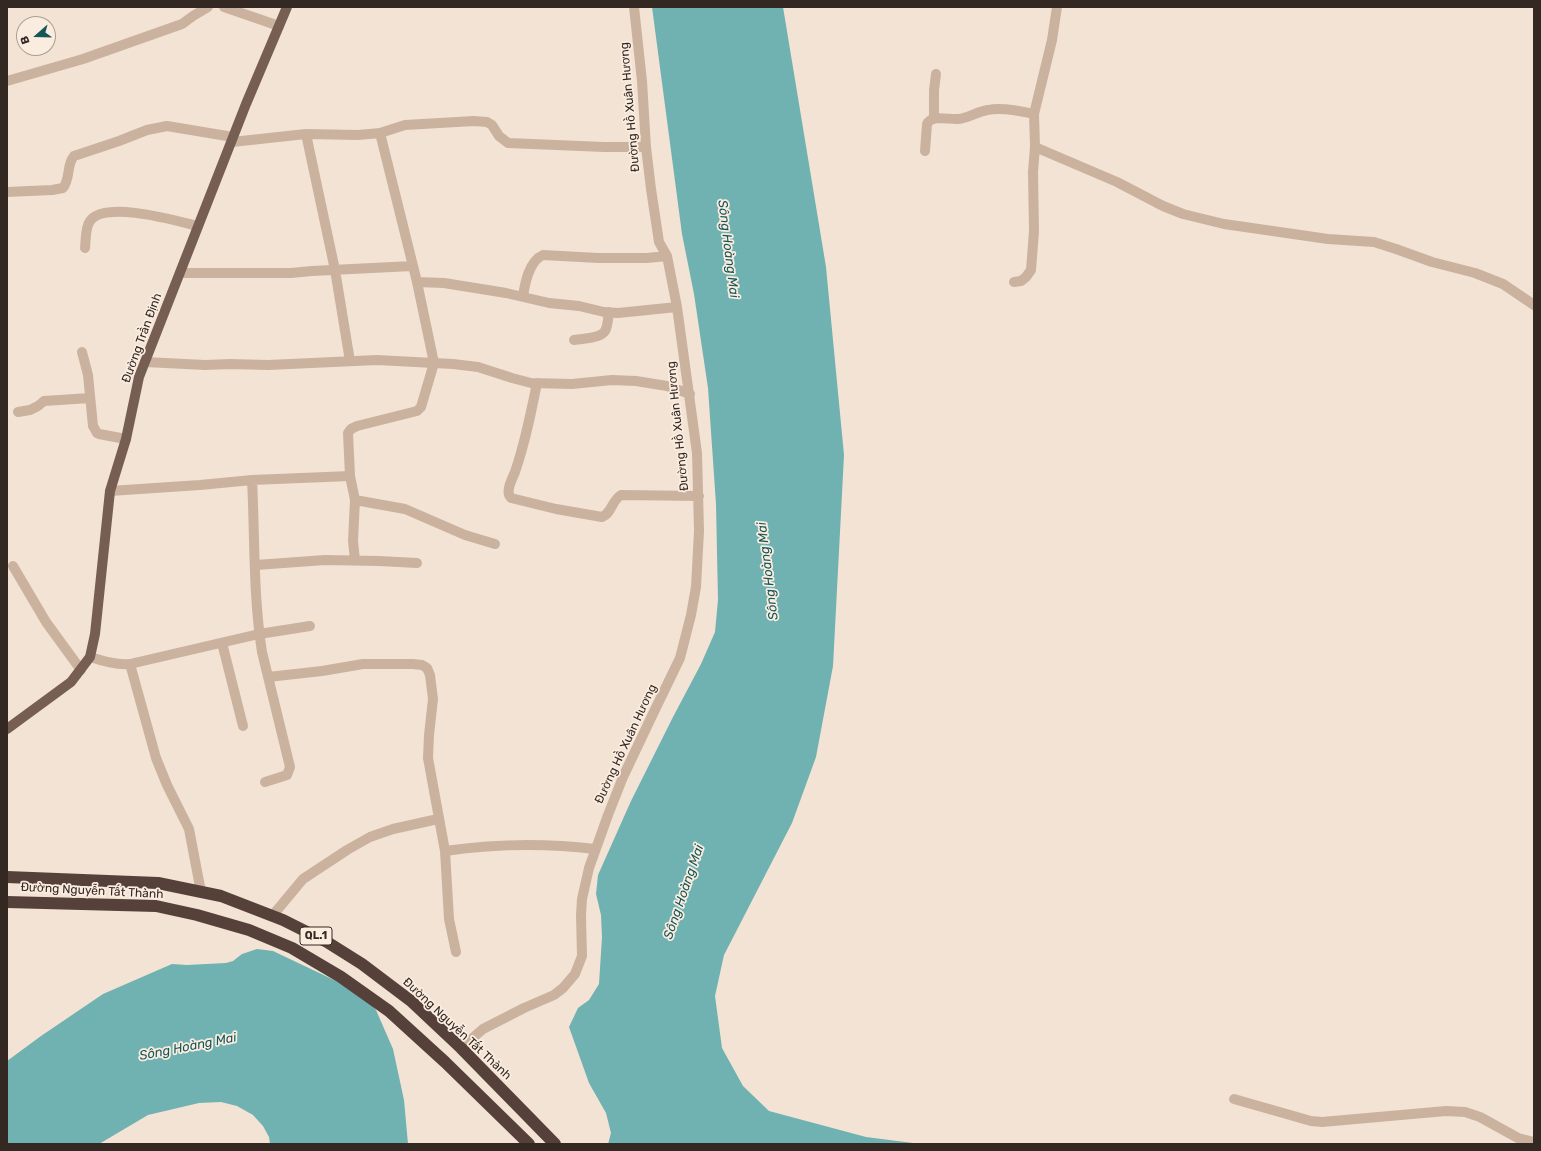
<!DOCTYPE html>
<meta charset="utf-8">
<style>
body{margin:0}
#map{position:relative;width:1541px;height:1151px;overflow:hidden;background:#f3e3d4;font-family:Rubik,sans-serif}
canvas{display:block}
.frame{position:absolute;inset:0;border:8px solid #342823;pointer-events:none}
.north{position:absolute;left:16px;top:16px;width:40px;height:40px;box-sizing:border-box;background:#faede0;border:1px solid #ab9e94;border-radius:50%;rotate:250deg;font-size:11px;font-weight:700;line-height:16px;text-align:center;color:#342823}
.north::after{content:'';display:block;margin:auto;width:14px;height:18px;background:#165658;clip-path:polygon(50% 0,100% 100%,50% 72%,0 100%)}
</style>
<div id="map">
<canvas width="1541" height="1151"></canvas>
<div class="frame"></div>
<div class="north">B</div>
</div>
<script>
const c = document.querySelector('canvas').getContext('2d');
c.lineJoin = 'round';
function paint(path, color) {
  c.fillStyle = color;
  c.fill(path, 'evenodd');
}
function stroke(path, color, width, dash) {
  c.strokeStyle = color;
  c.lineWidth = width;
  c.lineCap = dash ? 'butt' : 'round';
  c.setLineDash(dash || []);
  c.stroke(path);
}
function write(font, color, halo, rows, align = 'center') {
  c.font = font + ' Rubik,sans-serif';
  c.lineWidth = 3.5;
  c.setLineDash([]);
  c.textBaseline = 'middle';
  c.strokeStyle = halo;
  c.fillStyle = color;
  for (const [text, x, y, turn = 0] of rows) {
    c.save();
    c.translate(x, y);
    c.rotate((+turn || 0) * Math.PI / 180);
    c.textAlign = isNaN(turn) ? turn : align;
    if (halo) c.strokeText(text, 0, 0);
    c.fillText(text, 0, 0);
    c.restore();
  }
}
const water = new Path2D(`
 M652 7H783L826 267 844 455 833 666 816 757 792 823 724 955 715 996 722 1048 743 1086 769 1111 866 1137 921 1144H608L611 1133 606 1113 589 1083 569 1027 578 1008 589 1000 599 984 602 937 601 915 596 894 598 875 631 801 673 717 701 664 715 632 718 600 716 504 708 388 694 294 682 234Z
 M257 949 273 951 353 989 370 1002 376 1010 393 1049 404 1100 408 1144H270L269 1137 263 1126 253 1115 237 1106 221 1102 199 1103 148 1115 99 1144H7V1061L41 1036 103 994 172 964 187 965 226 963 233 961 242 954Z`);
const minor = new Path2D(`
 M224 7 279 26
 M7 81 83 59 182 24 193 16 208 7
 M934 118V90L936 74
 M306 134 335 270 350 361
 M232 142 306 134 358 135 380 133 405 125 474 121 487 122 492 125 499 136 508 143 604 147H646
 M1035 147 1117 182 1163 206 1183 214 1224 224 1328 239 1374 242 1396 249 1432 262 1475 273 1503 284 1534 305
 M925 151 927 124C932 114 949 120 958 119 969 118 978 111 988 110 1001 107 1021 111 1034 114
 M7 192 52 190 63 188C71 178 66 165 74 156L119 141 147 130 167 126 233 137
 M85 248C86 240 85 228 90 221 105 200 177 221 198 226
 M180 273H291L312 271 412 266
 M417 282 444 283 506 293 549 303 579 306 604 312 618 313 677 307
 M1014 282 1021 281 1026 277 1031 270 1034 231 1033 172 1035 147 1034 114 1052 40 1057 7
 M523 296C525 283 529 261 543 255L598 258H647L667 256
 M574 340C582 339 601 338 605 331 608 326 608 318 609 312
 M82 352 88 375 93 426 97 433 99 434 126 439
 M145 362 205 365 230 364 268 365 377 360 453 364 478 367 512 378 531 383 572 384 612 380 636 381 667 386 690 394
 M537 383C531 413 525 443 515 472 512 479 507 488 509 495L511 498 556 509 602 517C612 513 612 500 621 495L699 496
 M18 412 30 410 38 406 44 401 90 398
 M252 480C255 537 253 595 262 652L290 767 287 775 265 782
 M110 491 200 485 252 480 350 476
 M355 500 405 509 465 535 495 544
 M355 560 353 541 355 500 350 476 348 433 351 429 357 426 417 411 421 407 434 363 417 282 380 133
 M256 565 325 560 379 561 417 563
 M13 566 46 622 81 670
 M222 643 243 726
 M90 657C103 661 116 665 130 664L259 634 310 626
 M130 664 156 758 167 785 189 829 201 892
 M268 677 322 671 363 664H413L422 665 427 668 430 675 433 699 429 735 428 758 445 851 449 919 456 952
 M445 851C494 844 545 843 595 849
 M273 915 303 879 347 850 370 837 393 829 438 819
 M461 1048 483 1029 524 1008 554 995 563 988 575 974 582 956 581 915 582 899 589 868 608 815 623 777 650 720 680 658 691 615 696 587 699 531 697 453 677 307 667 256 659 242 651 189 646 147 642 81 634 7
 M1234 1099 1311 1121 1322 1122 1446 1111 1465 1112 1480 1117 1518 1138 1534 1142`);
const major = new Path2D(`
 M7 729 71 682 90 657 95 634 110 491 126 439 139 377 246 104 287 7`);
const highway = new Path2D(`
 M7 877 158 883 221 896 283 920 327 942 362 964 411 1001 461 1048 555 1144
 M7 902 156 906 197 915 249 930 292 948 341 977 389 1011 445 1062 529 1144`);
const shields = [
 [316,936,32]
];
const shieldNames = [
 ["QL.1",316,936]
];
const streetNames = [
 ["Đường Hồ Xuân Hương",630,107,-95],
 ["Đường Trần Định",142,338,-70],
 ["Đường Hồ Xuân Hương",678,426,-96],
 ["Đường Hồ Xuân Hương",626,744,-65],
 ["Đường Nguyễn Tất Thành",92,891,3],
 ["Đường Nguyễn Tất Thành",457,1029,43]
];
const waterNames = [
 ["Sông Hoàng Mai",728,249,83],
 ["Sông Hoàng Mai",768,571,-97],
 ["Sông Hoàng Mai",684,892,-71],
 ["Sông Hoàng Mai",188,1047,-11]
];
paint(water, '#70b1b2');
stroke(minor, '#cbb29f', 10);
stroke(major, '#775e53', 10);
stroke(highway, '#56413a', 12);
for (const [x, y, w] of shields) {
  const box = new Path2D();
  box.roundRect(x - w / 2, y - 9, w, 18, 3);
  c.fillStyle = '#faede0';
  c.fill(box);
  stroke(box, '#342823', 1);
}
write('bold 11px', '#342823', null, shieldNames);
write('12px', '#342823', '#faede0', streetNames);
write('italic 13px', '#165658', '#faede0', waterNames);
</script>
